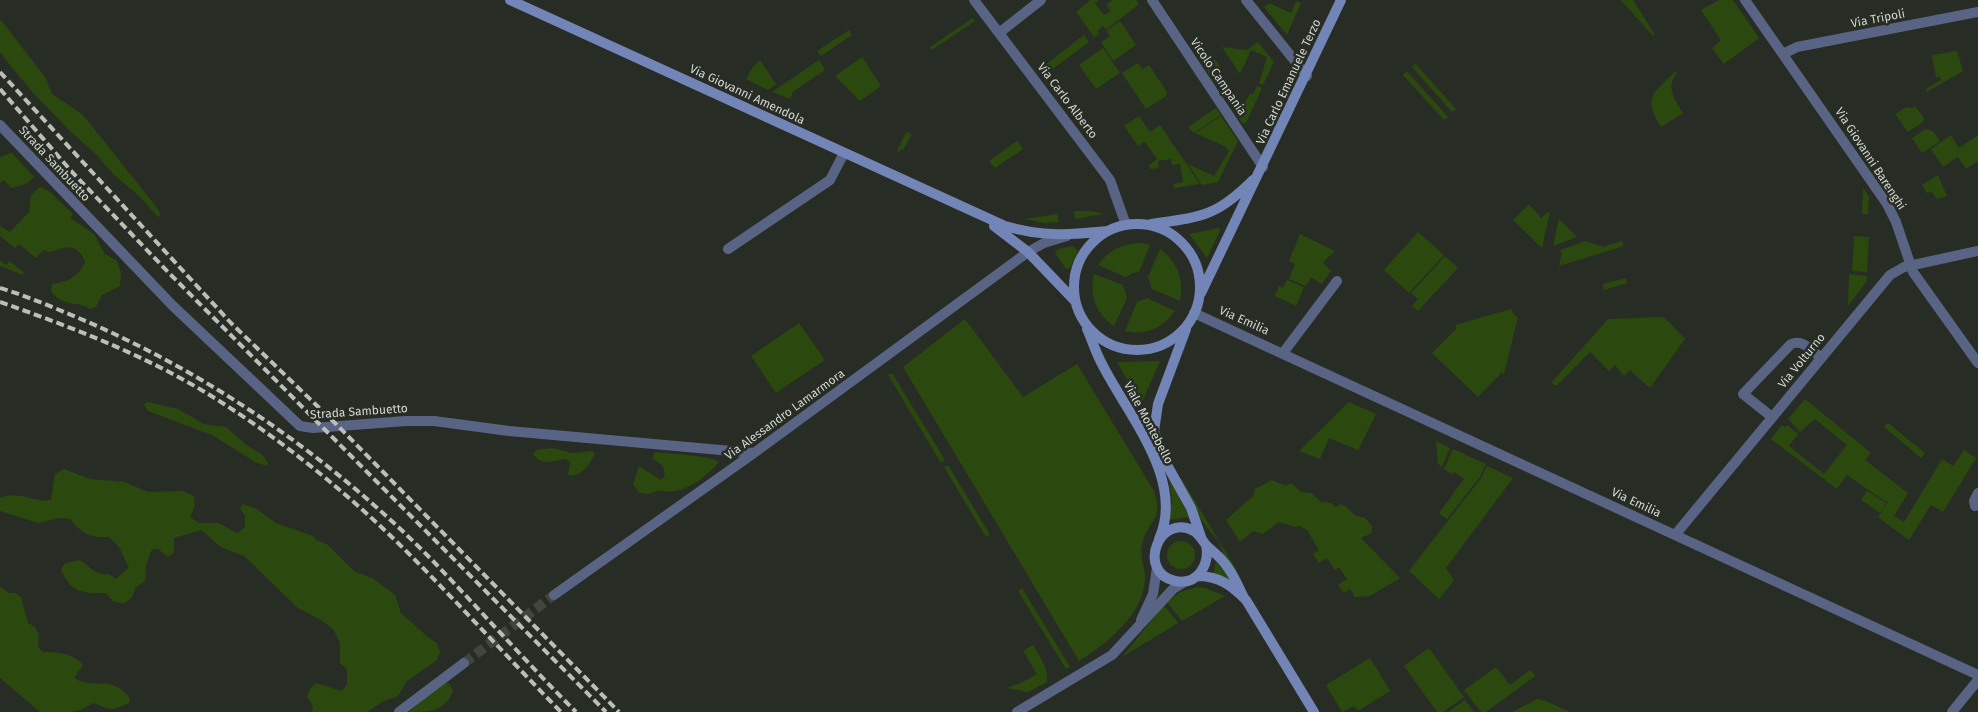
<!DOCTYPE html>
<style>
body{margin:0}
canvas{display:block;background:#272c24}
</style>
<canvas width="1978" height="712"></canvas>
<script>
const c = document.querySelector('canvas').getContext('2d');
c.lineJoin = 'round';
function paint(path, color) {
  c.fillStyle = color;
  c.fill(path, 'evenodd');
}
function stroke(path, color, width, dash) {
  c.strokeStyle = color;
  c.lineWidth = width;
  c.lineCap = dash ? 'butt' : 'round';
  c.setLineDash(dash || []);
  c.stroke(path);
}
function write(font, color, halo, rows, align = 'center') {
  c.font = font + ' "Fira Sans",sans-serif';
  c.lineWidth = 5;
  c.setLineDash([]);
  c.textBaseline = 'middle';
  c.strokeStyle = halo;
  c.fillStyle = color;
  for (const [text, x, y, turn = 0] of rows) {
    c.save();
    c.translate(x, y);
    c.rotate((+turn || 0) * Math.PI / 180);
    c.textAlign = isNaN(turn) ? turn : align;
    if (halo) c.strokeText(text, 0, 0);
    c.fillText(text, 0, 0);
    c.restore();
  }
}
const green = new Path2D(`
 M1090 0H1099L1095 3 1104 15 1111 11 1106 5 1112 0H1136L1139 4 1106 30 1103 26 1097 31 1099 34 1094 37 1076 12Z
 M1621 0H1633L1655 35 1653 36Z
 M1719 0H1733L1759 38 1724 64 1712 48 1721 40 1701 10Z
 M1296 1 1301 3 1287 35 1264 7 1269 3 1291 13Z
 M973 18 975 21 932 50 930 47Z
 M0 19 45 77 52 94 83 115 154 204 160 213 159 218 138 195 114 175 96 154 72 133 35 95 10 65 0 52Z
 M1120 21 1136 45 1113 61 1101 42 1110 36 1106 31Z
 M849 30 852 35 821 56 817 51Z
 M1084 35 1089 42 1046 74 1041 68Z
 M1258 42 1274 62 1263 85 1259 83 1267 57 1251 50 1240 74 1222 47 1247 50Z
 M1103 48 1120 73 1096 89 1079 65Z
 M1957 51 1963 71 1927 92 1926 89 1941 80 1940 77H1936L1932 55Z
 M862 57 881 86 860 101 835 76Z
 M1215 59 1221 69 1217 87 1204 66Z
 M760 60 776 84 768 90 746 79 753 67Z
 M819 60 825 70 793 92 790 99 772 92Z
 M1138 63 1142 69 1149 65 1167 92 1166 96 1146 109 1122 73Z
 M1415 63 1456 109 1452 112 1412 67Z
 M1407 71 1448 117 1444 120 1403 75Z
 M1676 71 1677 73C1665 87 1675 100 1683 113L1661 127C1642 97 1654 92 1676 71Z
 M1257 86 1262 88 1246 123H1242L1228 102 1243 107 1250 93 1253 95Z
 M1915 106 1924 118 1923 122 1908 132 1895 114 1906 107 1912 108Z
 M1216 108 1221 115 1194 133 1188 127Z
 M1139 116 1150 132 1160 125 1200 184 1174 188 1173 184 1183 182 1180 164 1172 165 1171 159 1158 161 1159 168 1150 169 1149 165 1157 159 1145 142 1138 146 1124 126Z
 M1221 116 1238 141 1218 182 1202 185 1188 164 1214 176 1229 151 1226 147 1195 133Z
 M1926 129 1933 131 1940 141 1922 153 1912 138Z
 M906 132 912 134 903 150 901 149 899 152 897 151Z
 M1951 135 1959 148 1978 135V161L1966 169 1958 157 1943 167 1931 149Z
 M1017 141 1023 149 995 168 989 161Z
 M12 153 34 177 26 184 11 188 4 180 0 183V157Z
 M1938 175 1947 196 1937 199 1931 191 1927 193 1922 185Z
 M40 187 49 191 73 214 70 218 94 234 105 254 117 261 121 273 120 286 102 295 96 307 90 309C76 300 63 308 51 291L52 284C68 282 78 277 85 262 77 241 65 247 50 252L43 250 36 258 19 244 15 248 0 236V226L10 232 29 212 31 195Z
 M1863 188 1869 197 1868 214H1862Z
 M1529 204 1541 218 1550 211 1542 248 1513 220Z
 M1091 211 1104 214 1075 219 1074 211Z
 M1057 214 1059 222 1044 223 1025 219Z
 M1559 219 1577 237 1553 246Z
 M1219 228 1220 231 1207 258 1189 234Z
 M1418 232 1444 255 1409 293 1384 270Z
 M1300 234 1335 251 1323 262 1331 271 1322 284 1311 277 1306 286 1289 279 1295 264 1289 261Z
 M1854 236 1869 237 1867 272 1852 271Z
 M1585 241 1603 247 1622 241 1624 246 1559 266 1562 252 1558 251Z
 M1143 243 1150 245 1139 272 1133 273 1126 277 1098 265C1109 249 1124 243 1143 243Z
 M1073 246 1078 251 1070 268 1066 269 1055 253 1058 249Z
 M1160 249C1178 262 1184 280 1180 301L1152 289 1148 277Z
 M1445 256 1458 268 1418 311 1412 306 1418 299 1411 293Z
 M0 260 6 265 9 261 24 272 23 275 0 266Z
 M1094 274 1123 285 1127 298 1114 326C1096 314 1089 295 1094 274Z
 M1849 274 1867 276 1866 282 1848 306Z
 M1626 278 1627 283 1604 290 1603 284Z
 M1287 280 1304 287 1296 306 1275 296 1279 286 1283 288Z
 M1147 298 1175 311C1163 328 1146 336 1125 331L1137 302Z
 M1511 309 1515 316 1518 317 1504 374 1502 372 1478 397 1432 353 1457 328 1455 325Z
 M1664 317 1685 339 1650 388 1630 370 1624 376 1615 365 1609 371 1590 352 1556 386 1551 383 1608 319Z
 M965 319 1023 397 1077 364 1154 491C1164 522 1148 519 1142 544 1139 557 1146 568 1145 581 1142 616 1106 644 1079 661L903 367Z
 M799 323 825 360 776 393 751 356Z
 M1160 361 1142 402H1140L1117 362Z
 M892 373 945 460 941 463 888 375Z
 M1805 399 1871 453 1865 460 1908 493 1894 516 1904 522 1942 459 1953 466 1964 450 1976 458 1943 512 1931 505 1909 540 1878 517 1889 500 1886 502 1847 475 1837 489 1771 439 1782 425 1785 427 1787 425 1798 434 1789 446 1824 474 1847 445 1815 419 1800 432 1788 419Z
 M148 402 178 409 204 424 226 427 249 447 262 454 268 463 267 466 257 463 212 435 148 411 144 404Z
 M1349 402 1376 414 1358 450 1329 438 1320 459 1299 451Z
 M1888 423 1925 453 1921 458 1884 427Z
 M1436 441 1450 448 1442 467 1438 464Z
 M552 448 572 453 592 451 595 454C589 464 582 478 568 475L570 462 566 459C555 461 541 466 533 454L536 450Z
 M1453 449 1486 464 1480 477 1447 519 1439 513 1464 479 1454 472 1452 474 1444 469Z
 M655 452C666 453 714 456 719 462 707 477 679 498 659 490L649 494 639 493 633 484 639 466 661 480 665 476 663 466 652 458Z
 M948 465 990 535 986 537 944 467Z
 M1487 466 1513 478 1446 568 1454 580 1439 599 1409 571 1481 478Z
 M64 469 90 479 125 482 148 492 183 491 194 496 195 506 190 517 199 523H218L237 533 245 527V516L240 508 243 504 257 509 276 523 313 536 316 540 328 545 355 572 372 578 395 595 401 613 429 638 437 643 440 652 437 660 407 681 398 696 382 702 367 712H312L313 706 307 697 310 689 316 683 342 691 347 684V669L340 663V643L333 629 321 620 298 608 244 556 221 547 201 530 174 538V550L172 555 167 556 158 549H152L146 565 145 581 136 587 132 597 124 604 113 601 106 593C83 593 72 594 61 570 63 561 72 562 80 560 90 566 96 577 109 574L116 579 129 567C121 555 123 547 108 537 88 538 82 533 70 519L60 518 38 523 0 511V498C18 490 33 503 51 500L55 474Z
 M1168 474 1189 517 1169 520 1172 501Z
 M1180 478H1181L1239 574 1225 558 1219 542 1202 521Z
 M1272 480 1286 486 1291 483 1301 492 1311 493 1321 502 1331 503 1336 507 1340 504 1345 506 1356 516 1365 518 1372 526V533L1361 538 1400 578 1370 596 1355 597 1350 589 1344 593 1338 585 1347 579 1339 567 1335 570 1327 558 1319 563 1313 554 1319 550 1307 530 1300 526 1296 527 1278 522 1263 534 1253 531 1240 542 1226 520 1253 496 1255 489Z
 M1867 491 1886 503 1880 513 1861 500Z
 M1167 555a14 14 0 1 1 28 0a14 14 0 1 1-28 0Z
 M1216 562 1234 582 1213 574Z
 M0 586 8 593H15L21 597 28 623 35 627 39 635 38 647 43 652C58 652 73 653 83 665L74 678C93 691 113 673 130 699L129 703C106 712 114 710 93 703L80 710 70 712H40L0 678Z
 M1197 587 1205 588 1225 596 1182 621 1167 602 1180 592Z
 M1022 588 1070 667 1066 669 1018 591Z
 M1164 605 1178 623 1122 657Z
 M1033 645C1039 656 1049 668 1047 682L1028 692 1007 688 1021 683 1037 674 1023 651Z
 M1429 648 1464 697 1443 712H1437L1404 666Z
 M1370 658 1390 691 1358 711 1354 706 1342 712 1326 685Z
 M1496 667 1510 685 1530 670 1535 674 1534 677 1486 712H1481L1464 690Z
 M441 683H449L453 691C444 712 430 712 409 712Z
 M1537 699 1546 701 1570 712H1512Z
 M1465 700 1474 712H1448Z`);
const streetTunnel = new Path2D(`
 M464 663 554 595`);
const street = new Path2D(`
 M974 0 1110 180 1126 225
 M1152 0 1263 167
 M1246 0 1307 76
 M1745 0 1887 204 1896 222 1913 272 1978 363
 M999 33 1041 0
 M1783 54 1797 47 1978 12
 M0 125 172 305 300 426 313 428 406 421H434L509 431 754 453
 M728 249 830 180 844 153
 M1194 313 1978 675
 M1283 353 1337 281
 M1772 417 1743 394 1791 344C1803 339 1812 351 1821 358
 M1975 506 1974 501 1978 493
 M1675 535 1890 275 1904 267 1978 251
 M554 595 754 453 1028 252 1044 243 1067 236
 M1141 620 1153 594 1157 568
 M399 712 464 663
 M1017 712 1112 655 1173 589 1186 581
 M1952 712 1978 680`);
const secondary = new Path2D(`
 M510 0 1005 226C1042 237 1070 235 1108 231
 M1151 224C1201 217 1216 217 1253 180
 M1074 287a63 63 0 1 1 126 0a63 63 0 1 1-126 0Z
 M994 226 1028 252 1075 301
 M1201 293 1341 0
 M1087 329C1092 340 1096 353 1102 364 1127 414 1186 480 1159 539
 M1186 329 1158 404 1154 431 1162 456 1191 508 1201 537
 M1206 545C1210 564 1198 586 1175 581 1136 572 1159 512 1194 531 1200 535 1202 540 1206 545 1210 549 1214 552 1218 556 1230 567 1237 583 1244 598
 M1197 576C1219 576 1231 585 1246 600L1314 712`);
const rail = new Path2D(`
 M0 72 231 323 338 426 619 712
 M0 89 72 172 168 272 606 712
 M0 288C30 297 59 310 88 322 216 378 335 461 433 561 481 611 527 663 576 712
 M0 302C77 329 155 359 224 404 285 443 343 490 395 540 452 596 505 655 561 712`);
const streetNames = [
 ["Via Tripoli",1878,19,-11],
 ["Vicolo Campania",1218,77,56],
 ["Via Carlo Emanuele Terzo",1289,82,-65],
 ["Via Giovanni Amendola",747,95,25],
 ["Via Carlo Alberto",1067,101,53],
 ["Via Giovanni Barenghi",1870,159,57],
 ["Strada Sambuetto",54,164,47],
 ["Via Emilia",1244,321,24],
 ["Via Volturno",1802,361,-51],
 ["Strada Sambuetto",359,412,-4],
 ["Via Alessandro Lamarmora",785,415,-36],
 ["Viale Montebello",1148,423,62],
 ["Via Emilia",1636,503,25]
];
paint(green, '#2b480e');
stroke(streetTunnel, '#41453e', 10, [10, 5]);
stroke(street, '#596484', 10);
stroke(secondary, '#7384b7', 10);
stroke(rail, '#bcbfb9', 4, [8, 4]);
write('12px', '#d2d5d0', '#272c24', streetNames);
</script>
